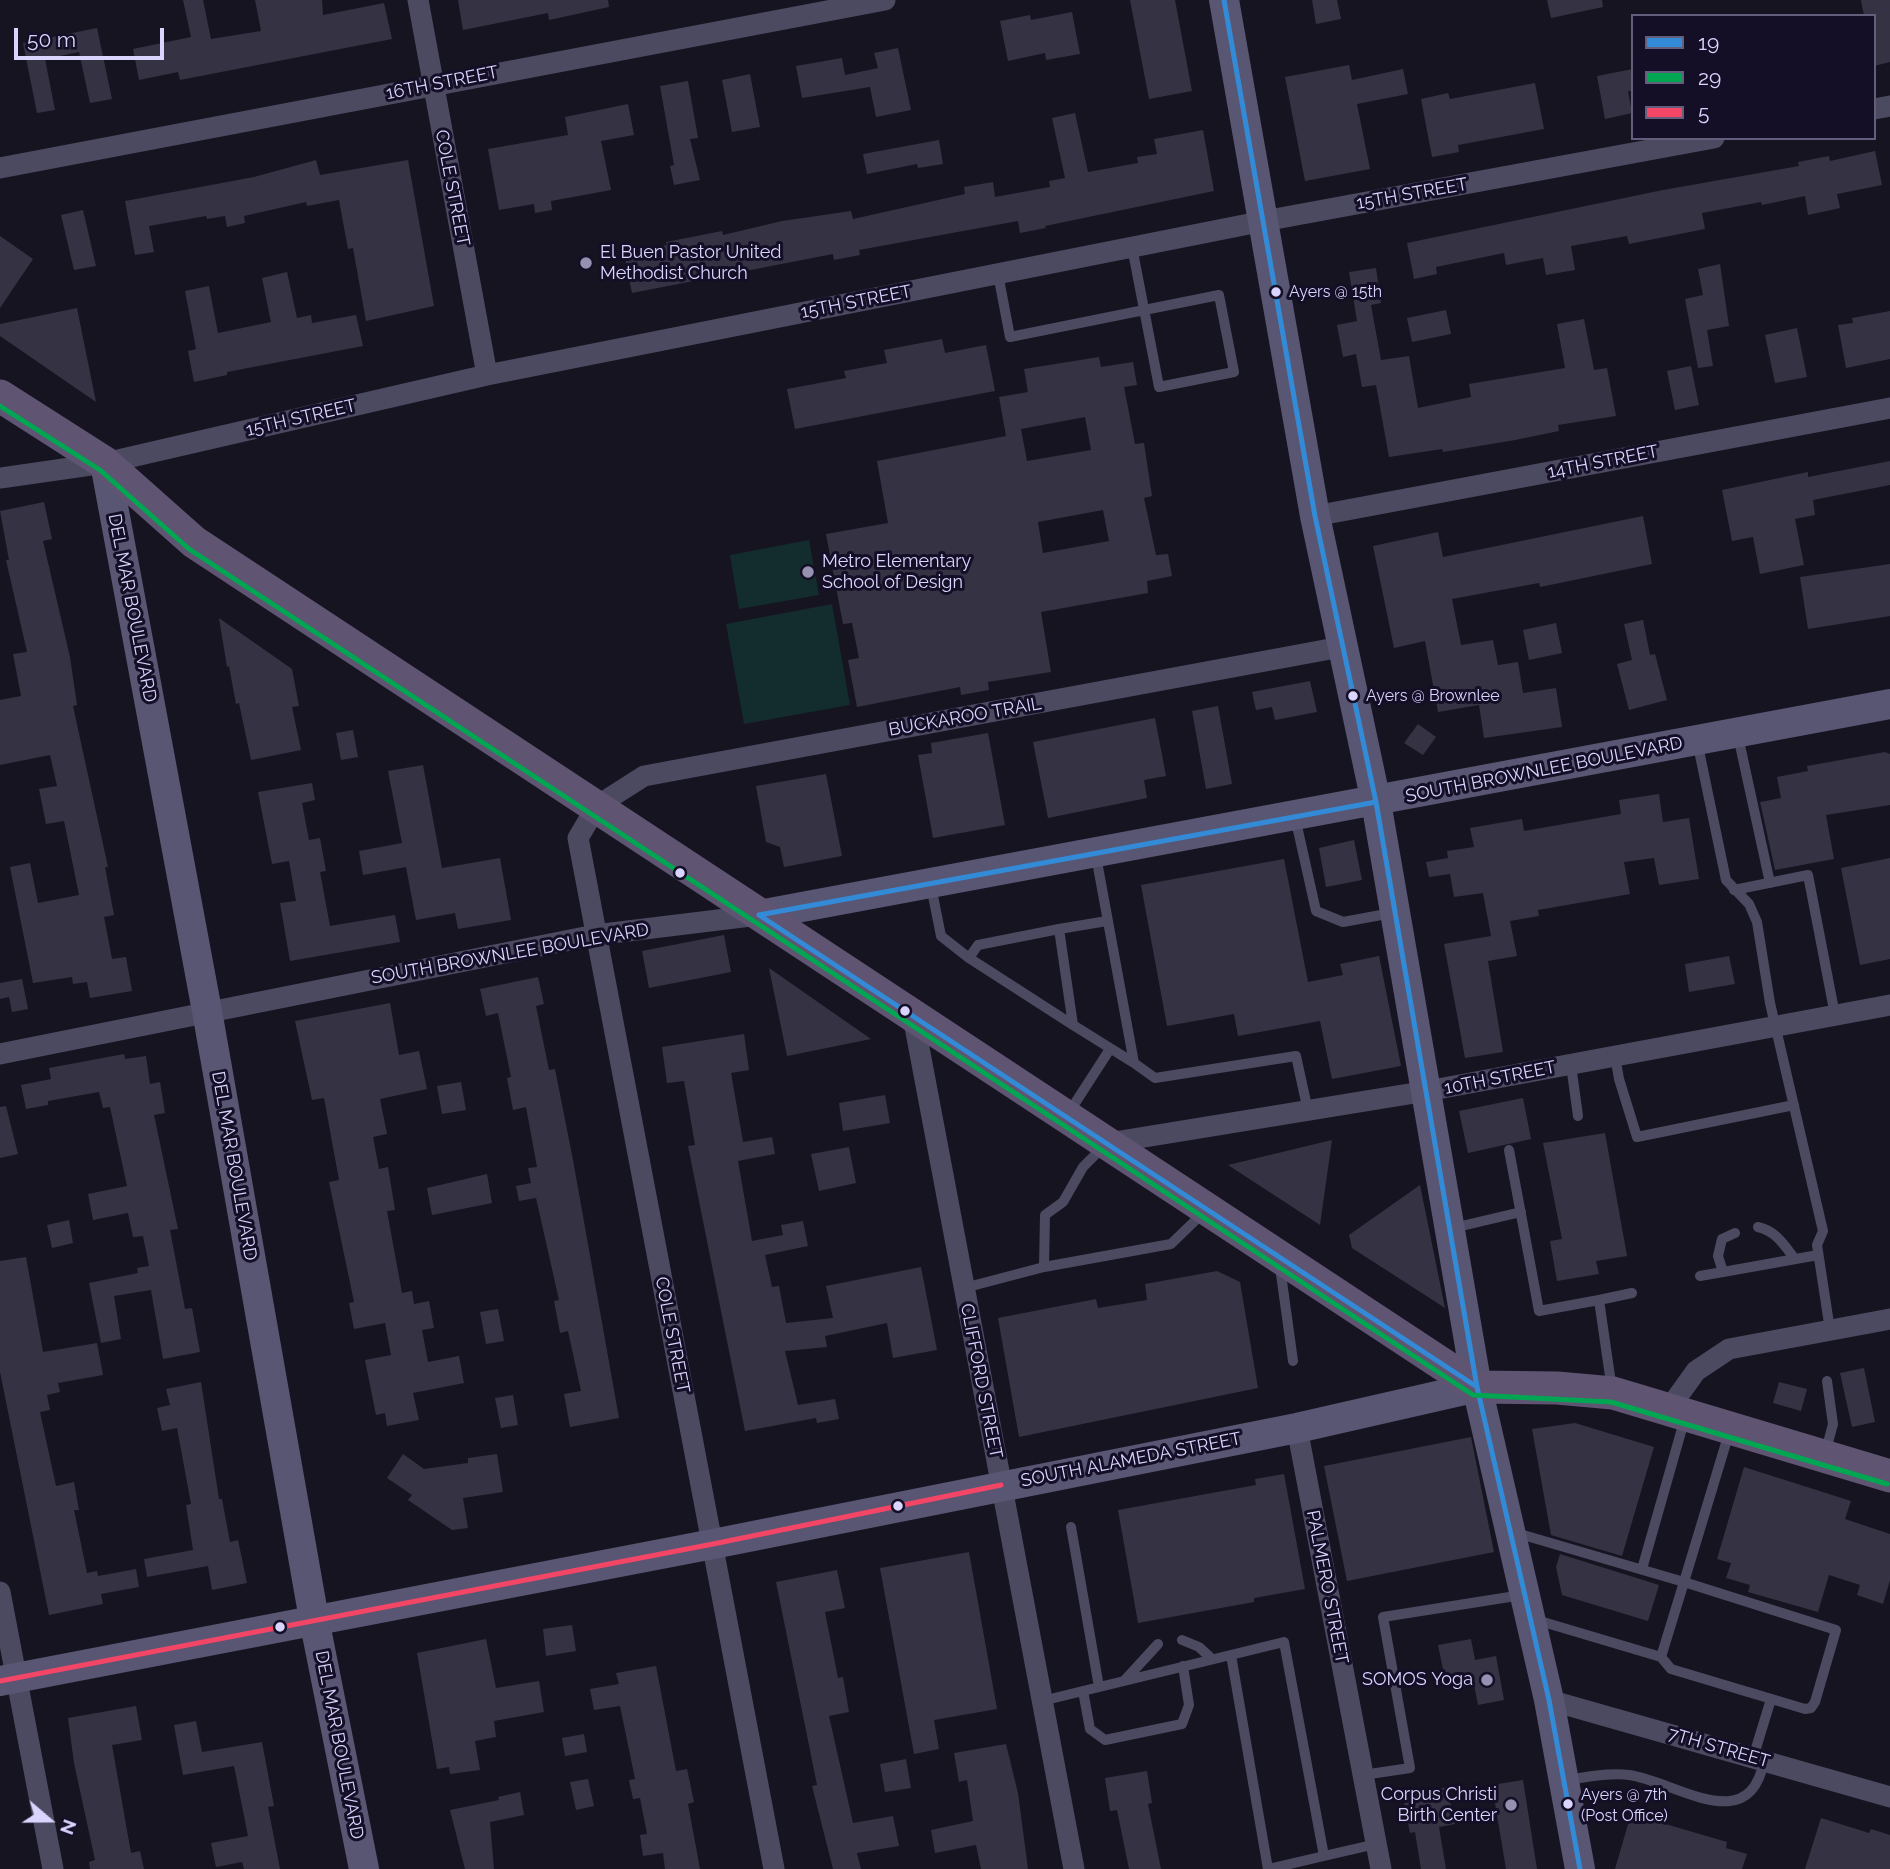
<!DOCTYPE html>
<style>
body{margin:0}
#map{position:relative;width:1890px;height:1869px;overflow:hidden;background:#171421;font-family:Raleway,sans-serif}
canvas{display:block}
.legend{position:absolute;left:1631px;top:14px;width:245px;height:126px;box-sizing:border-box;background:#140f26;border:2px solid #635e7c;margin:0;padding:9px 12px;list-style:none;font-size:21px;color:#dad5fe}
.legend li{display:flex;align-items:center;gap:14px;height:35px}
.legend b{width:35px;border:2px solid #635e7c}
.north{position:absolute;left:14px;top:1785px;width:70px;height:70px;-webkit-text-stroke:5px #140f26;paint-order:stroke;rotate:110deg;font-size:19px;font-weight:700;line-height:28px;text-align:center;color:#dad5fe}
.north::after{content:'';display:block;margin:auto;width:24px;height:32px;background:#dad5fe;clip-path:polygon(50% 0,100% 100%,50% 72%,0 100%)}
.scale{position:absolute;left:14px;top:28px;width:150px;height:32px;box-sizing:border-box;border:4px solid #dad5fe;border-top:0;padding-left:9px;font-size:21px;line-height:24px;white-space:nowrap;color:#dad5fe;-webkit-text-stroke:5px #140f26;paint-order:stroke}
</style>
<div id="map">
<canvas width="1890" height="1869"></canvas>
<ul class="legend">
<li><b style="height:9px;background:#338bd7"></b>19</li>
<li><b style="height:9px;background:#00a651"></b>29</li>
<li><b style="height:9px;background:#f34667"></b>5</li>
</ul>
<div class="north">N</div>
<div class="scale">50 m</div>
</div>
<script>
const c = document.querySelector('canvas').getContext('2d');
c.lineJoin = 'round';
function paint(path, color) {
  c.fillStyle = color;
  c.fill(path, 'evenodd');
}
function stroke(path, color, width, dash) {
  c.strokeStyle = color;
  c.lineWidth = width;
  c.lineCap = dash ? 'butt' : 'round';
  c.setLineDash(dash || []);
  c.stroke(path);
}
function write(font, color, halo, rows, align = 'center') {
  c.font = font + ' Raleway,sans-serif';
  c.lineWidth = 6;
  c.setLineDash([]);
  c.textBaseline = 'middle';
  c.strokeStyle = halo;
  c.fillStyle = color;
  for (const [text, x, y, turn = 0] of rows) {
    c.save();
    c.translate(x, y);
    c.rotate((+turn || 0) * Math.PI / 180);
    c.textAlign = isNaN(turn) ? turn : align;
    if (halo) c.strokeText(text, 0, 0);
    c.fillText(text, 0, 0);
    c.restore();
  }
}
const green = new Path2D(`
 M809 540 819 595 739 609 730 555Z
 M832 604 850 705 744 724 726 624Z`);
const building = new Path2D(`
 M183 0H203L211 39 261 31 255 0H322L323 15 384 3 392 39 180 80 178 72 139 80 133 49 191 37Z
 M458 0H608L609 7 549 20 548 13 463 30Z
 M1130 0H1175L1192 91 1149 99Z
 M1312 0H1337L1341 19 1316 24Z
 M1547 0H1602L1603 7 1551 18Z
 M1861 0H1890V62L1874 66V16H1864Z
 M1072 12 1080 54 1046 60 1045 53 1008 61 1000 21 1030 15 1031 20Z
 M97 28 112 99 90 103 79 52 45 59 55 110 37 113 23 43Z
 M898 48 911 110 876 117 870 87 802 98 796 66 842 58 845 75 878 68 874 53Z
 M1349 65 1352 80 1403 69 1408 94 1357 104 1370 169 1305 181 1285 77Z
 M1633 69V91H1628L1632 113 1605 119 1597 76Z
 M750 74 760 127 732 132 722 80Z
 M688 81 698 138 690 139 700 180 674 185 670 166 674 165 660 86Z
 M1535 83 1544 129 1458 145 1459 152 1432 157 1421 99 1448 93 1450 99Z
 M628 104 634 135 601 141 611 190 551 201 552 210 535 213 534 204 499 210 488 149 568 135 565 117Z
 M1075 113 1088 172 1138 163 1137 157 1157 154 1154 139 1203 130 1214 191 1045 226 1046 228 1020 233 1018 221 859 250 860 255 834 260 833 254 632 293 624 254 667 245 666 242 722 231 723 235 782 221 851 211 853 219 965 194 964 187 993 182 995 197 1050 187 1049 181 1065 178 1052 118Z
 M939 140 943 164 918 168 917 164 867 174 863 154Z
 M1875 151 1882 185 1837 194 1840 208 1808 215 1805 196 1762 205 1761 202 1702 213 1705 229 1629 244 1627 236 1571 246 1575 270 1546 275 1543 258 1506 265 1504 253 1436 267 1437 274 1414 279 1407 243 1663 190 1799 166 1798 162 1829 156 1830 161Z
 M316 160 320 175 408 160 434 306 366 321 353 248 348 249 339 200 307 206 306 202 244 216 245 223 227 227 225 216 207 219 206 216 149 226 154 252 135 255 125 201 254 177Z
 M83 210 96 266 74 270 61 215Z
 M0 236 33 259 0 308Z
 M1720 264 1729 326 1707 330 1713 366 1698 368 1685 299 1703 295 1698 269Z
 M1376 268 1381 303 1371 305 1381 360 1409 356 1418 408 1471 397 1469 384 1565 368 1557 324 1584 319 1594 370 1607 368 1616 416 1558 425 1559 431 1515 440 1443 452 1442 449 1389 457 1376 385 1362 387 1356 354 1343 357 1337 325 1357 321 1349 272Z
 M287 272 297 318 311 315 312 323 356 315 363 346 227 372V375L194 382 188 351 196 349 185 291 209 286 218 333 271 322 262 278Z
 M77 308 96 402 0 336V324Z
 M1446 310 1451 334 1412 342 1407 318Z
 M1890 311V359L1846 368 1838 325 1853 323 1852 318Z
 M1797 328 1807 377 1775 383 1765 335Z
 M942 339 945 353 986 345 995 391 795 429 787 389 846 378 844 371 887 363 884 350Z
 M1099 357 1101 367 1133 362 1137 385 1124 387 1135 444 1144 443 1152 496 1144 498 1156 555 1168 554 1172 576 1147 581 1148 593 1041 612 1051 672 988 682 989 690 961 695 960 687 857 707 848 660 859 658 852 623 843 624 826 534 888 523 877 461 1006 436 999 397 1028 392 1024 369ZM1085 417 1091 450 1027 461 1021 429ZM1103 510 1109 541 1043 553 1038 522Z
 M1691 366 1699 405 1675 410 1667 371Z
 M1890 461V485L1813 500 1815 515 1795 519 1804 565 1760 574 1753 537 1732 541 1722 490 1808 472V477Z
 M44 502 52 539 43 541 70 657 77 705 73 706 108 867H105L114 915 104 917 112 959 126 957 132 991 90 998 87 982 73 984 72 977 33 983 10 867 30 863 38 903 79 895 64 821 46 824 39 789 57 786 50 755 0 765V700L21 696 13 654 27 652 6 560H9L0 511Z
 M1643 516 1652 564 1540 587 1539 583 1452 599 1461 645 1493 640 1498 665 1518 662 1523 693 1556 688 1562 727 1484 738 1479 705 1438 712 1425 641 1394 648 1373 546 1438 532 1443 557Z
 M1890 564V616L1808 629 1800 577Z
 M219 618 292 669 299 706 292 707 301 750 251 760 239 703 236 704 229 666 227 667Z
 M1643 620 1650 655 1655 654 1667 700 1629 710 1617 664 1632 660 1624 624Z
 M1556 623 1562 653 1529 660 1523 630Z
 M1310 681 1317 712 1275 720 1272 707 1256 710 1252 692Z
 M1218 706 1232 784 1206 789 1192 711Z
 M1155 718 1166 776 1144 780 1147 798 1048 818 1033 742Z
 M1418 724 1436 737 1423 755 1404 743Z
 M353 730 358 757 341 760 336 733Z
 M988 733 1005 825 933 838 918 755 932 753 931 743Z
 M1885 752 1890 754V805L1826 815 1834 859 1775 870 1760 802 1781 798 1777 777 1808 771 1807 766Z
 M423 765 442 868 500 858 511 920 458 929 455 913 416 920 406 867 363 875 359 851 402 843 388 771Z
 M826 774 842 856 784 867 780 847 766 842 756 786Z
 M312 783 315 800 302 803 309 840 320 838 326 871 320 872 330 926 395 915 400 942 290 961 280 903 296 901 289 861 272 864 258 792Z
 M1659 794 1663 822 1689 818 1699 879 1659 885 1654 858 1624 862 1630 894 1538 910 1539 916 1510 921 1517 956 1488 961 1503 1052 1465 1058 1444 944 1491 936 1483 893 1454 897 1450 874 1429 877 1426 862 1448 858 1447 851 1474 847 1470 828 1522 819 1524 831 1621 814 1619 800Z
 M1354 840 1362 880 1326 887 1319 848Z
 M1890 858V959L1860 965 1841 868Z
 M1284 859 1308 982 1343 975 1340 964 1379 956 1401 1066 1332 1079 1320 1021 1238 1036 1234 1014 1167 1026 1141 885Z
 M724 935 731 972 649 988 642 951Z
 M1729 956 1735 984 1689 992 1685 964Z
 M769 968 871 1039 787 1056Z
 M538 977 544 1004 536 1006 549 1070 555 1069 573 1160 619 1418 570 1427 564 1394 581 1391 568 1331 560 1333 554 1301 559 1300 536 1198 519 1201 516 1186 531 1183 528 1168 537 1167 526 1107 513 1110 507 1078 511 1077 498 1013 486 1016 480 989Z
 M22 979 28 1009 12 1012 9 997 0 999V983Z
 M390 1003 399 1055 419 1051 427 1089 380 1099 387 1134 373 1137 379 1169 388 1167 395 1210 387 1211 402 1293 412 1291 414 1304 429 1301 434 1328 422 1330 428 1362 459 1356 464 1383 413 1393 419 1420 387 1426 385 1413 376 1415 365 1360 391 1355 385 1323 354 1329 349 1303 354 1302 329 1182 339 1180 324 1098 312 1100 295 1021Z
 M744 1034 749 1070 731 1073 743 1142 772 1137 775 1154 738 1161 752 1241 783 1235 781 1225 803 1221 808 1246 765 1255 772 1287 779 1286 786 1323 833 1318 826 1286 921 1267 937 1350 893 1358 887 1323 825 1336 827 1347 785 1351 798 1405 835 1399 839 1419 817 1423 816 1418 745 1431 688 1146 695 1145 684 1081 667 1083 662 1047Z
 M124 1054 125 1059 146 1056 150 1084 160 1082 165 1113 154 1115 178 1229 170 1230 185 1309 192 1308 200 1352 163 1359 151 1290 114 1296 121 1339 101 1343 89 1283 138 1273 137 1268 149 1266 143 1236 133 1237 128 1213 93 1220 88 1194 127 1186 110 1107 103 1108 99 1092 48 1101V1105L26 1109 21 1085 51 1079 49 1068Z
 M461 1082 466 1110 442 1114 437 1086Z
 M885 1095 890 1123 843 1131 839 1103Z
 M1523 1098 1531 1139 1468 1153 1459 1111Z
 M6 1106 18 1154 0 1158V1107Z
 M1605 1133 1627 1256 1596 1261 1599 1274 1557 1281 1550 1241 1562 1239 1543 1143Z
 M1332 1140 1320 1225 1228 1165Z
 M849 1147 856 1183 819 1191 811 1154Z
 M487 1174 492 1203 432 1215 427 1188Z
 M1420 1185 1445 1308 1352 1248 1349 1235Z
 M69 1220 73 1243 52 1248 47 1225Z
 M26 1257 43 1352 97 1343 103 1375 58 1383 60 1392 47 1395 50 1410 40 1412 56 1486 74 1482 79 1510H74L87 1573 97 1571 98 1576 136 1569 139 1587 101 1594 103 1604 49 1615 0 1372V1261Z
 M1217 1271 1240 1282 1258 1388 1019 1437 998 1318 1096 1299 1098 1308 1147 1300 1145 1284Z
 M498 1309 504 1341 486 1344 480 1312Z
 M1864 1368 1875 1422 1852 1427 1840 1373Z
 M201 1382 219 1499H222L230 1542 238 1540 247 1583 212 1590 208 1566 147 1577 144 1559 193 1550 186 1505 191 1504 177 1428 162 1431 157 1408 170 1405 166 1389Z
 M1779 1382 1807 1389 1801 1411 1773 1403Z
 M513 1395 518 1425 501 1428 495 1398Z
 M1575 1423 1654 1447 1622 1556 1551 1535 1532 1429Z
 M1471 1437 1494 1552 1347 1581 1324 1466Z
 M403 1454 424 1469 468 1463V1458L497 1454 503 1492 463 1498 468 1528 452 1530 408 1500 412 1495 387 1478Z
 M1744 1467 1851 1501 1845 1519 1890 1534V1580L1883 1604 1857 1595 1860 1585 1829 1575 1818 1612 1748 1592 1750 1585 1726 1578 1731 1563 1717 1559Z
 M1284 1474 1305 1589 1254 1598V1602L1138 1623 1118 1510 1256 1485 1255 1479Z
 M969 1552 997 1709 934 1720 939 1749 914 1754 880 1568Z
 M1560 1554 1659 1585 1648 1621 1562 1595 1556 1567Z
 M837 1570 845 1608 825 1612 838 1678 843 1677 849 1712 829 1716 853 1823 893 1816 899 1846 857 1853 861 1869H833L812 1786 817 1785 776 1582Z
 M572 1625 576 1651 546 1656 543 1629Z
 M486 1639 496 1688 539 1681 544 1712 494 1721 496 1737 475 1741 480 1770 450 1774 449 1767 437 1769 417 1653Z
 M1471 1639 1475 1660 1496 1656 1504 1700 1478 1705 1472 1674 1445 1679 1438 1645Z
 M656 1666 676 1771 687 1769 694 1802 688 1804 700 1869H665L663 1853 643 1856 640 1835 647 1834 640 1798 633 1799 629 1780 635 1779 620 1706 594 1710 590 1689 619 1684 616 1673Z
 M136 1706 142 1740 112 1745 131 1853 140 1851 144 1869H90L89 1862 95 1860 74 1763 68 1718Z
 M196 1721 202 1752 262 1742 274 1806 268 1807 280 1869H244L242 1862 216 1867 211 1843 248 1836 234 1766 183 1775 174 1725Z
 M584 1734 587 1752 565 1756 562 1738Z
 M1006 1744 1018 1793 1028 1869H981L976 1845 935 1853 931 1830 973 1821 967 1780 959 1782 954 1753Z
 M906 1759 911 1788 885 1792 880 1764Z
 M1147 1771 1152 1803 1148 1804 1161 1869H1129L1117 1810 1110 1811 1105 1778Z
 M588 1779 594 1806 576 1810 570 1782Z
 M1523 1780 1537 1869H1506L1492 1785Z
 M1447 1787 1455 1824 1439 1827 1446 1869H1421L1415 1832 1410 1833 1403 1797Z
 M520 1792 524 1815 490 1822 494 1869H465L450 1810 499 1800 498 1797Z
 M1631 1814 1727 1842 1726 1848 1747 1854 1742 1869H1615Z
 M1821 1818 1869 1833 1871 1829 1890 1835V1869H1805Z`);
const lane = new Path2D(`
 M998 274 1010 337 1219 295 1234 372 1159 387 1132 247
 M1738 736 1770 883
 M1697 741 1726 880 1749 904 1757 922 1770 1003 1823 1231 1817 1245 1830 1330
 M1295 817 1316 911 1343 922 1392 913
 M1096 856 1134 1063 1155 1078 1296 1056 1308 1111
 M931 886 941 936 969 958 978 945 1059 929 1073 1025 1134 1063
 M1734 890 1808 875 1835 1015
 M1059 929 1107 921
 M969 958 1073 1025
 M1615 1056 1619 1079 1637 1137 1794 1105
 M1571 1065 1578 1116
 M1068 1114 1110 1049
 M1103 1147 1083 1167 1063 1202 1045 1215 1044 1267 1171 1244 1204 1212
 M1509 1150 1539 1311 1599 1300 1612 1390
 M1758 1227C1776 1231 1784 1245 1795 1259
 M1453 1228 1521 1212
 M1735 1233 1722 1239 1718 1256 1723 1272 1818 1255
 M1280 1267 1293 1361
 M1700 1276 1723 1272
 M964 1288 1044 1267
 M1599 1300 1632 1293
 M1825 1454 1833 1424 1827 1381
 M1071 1527 1099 1687
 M1513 1532 1684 1582 1729 1433
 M1642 1569 1685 1418
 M1533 1619 1661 1657 1671 1669 1805 1709 1811 1708 1815 1702 1836 1630 1684 1582 1661 1657
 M1182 1640 1199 1647 1212 1659
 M1231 1655 1268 1869 1324 1856
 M1125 1680 1158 1644
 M1083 1691 1090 1729 1105 1740 1182 1724 1189 1705 1183 1666
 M1042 1701 1284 1642 1324 1856 1376 1844
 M1753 1758 1771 1699
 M1363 1775 1410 1768 1383 1617 1522 1595
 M1564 1780C1585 1778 1608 1772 1629 1775 1675 1781 1749 1839 1764 1761`);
const street = new Path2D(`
 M418 0 487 375
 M1874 109 1890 106
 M0 168 885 0
 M0 478 105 463 487 375 1264 221 1714 138
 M1315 516 1890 408
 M913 1016 1074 1869
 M0 1054 595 935 759 915
 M1108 1143 1427 1091 1890 1005
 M1668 1410 1696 1371 1729 1349 1890 1319
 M1297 1428 1381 1869
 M0 1592 53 1869
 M1549 1700 1890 1797
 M774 1869 578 838 597 806 644 776 1341 647`);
const secondary = new Path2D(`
 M1224 0 1315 516 1376 802 1477 1387 1549 1700 1580 1869
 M105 463 207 1011 314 1619 364 1869
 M759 915 1890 704
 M0 1681 713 1544 1297 1428 1477 1387`);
const primary = new Path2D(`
 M0 396 105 463 194 542 1477 1387 1557 1388 1613 1393 1890 1476`);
const bus1 = new Path2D(`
 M1224 0 1315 516 1376 802 1477 1387 1549 1700 1580 1869
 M759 915 1477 1387
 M759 915 1376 802`);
const bus2 = new Path2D(`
 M0 406 100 470 189 549 1473 1395 1611 1402 1887 1484`);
const bus3 = new Path2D(`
 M0 1681 713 1544 1001 1485`);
const markers = [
 [586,263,7,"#9691b1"],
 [1276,292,6,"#dad5fe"],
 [808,572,7,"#9691b1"],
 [1353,696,6,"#dad5fe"],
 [680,873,6,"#dad5fe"],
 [905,1011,6,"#dad5fe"],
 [898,1506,6,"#dad5fe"],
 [280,1627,6,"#dad5fe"],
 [1487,1680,7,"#9691b1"],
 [1568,1804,6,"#dad5fe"],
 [1511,1805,7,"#9691b1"]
];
const busNames = [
 ["Ayers @ 15th",1289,292],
 ["Ayers @ Brownlee",1366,696],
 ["Ayers @ 7th",1581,1795],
 ["(Post Office)",1581,1816]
];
const streetNames = [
 ["16TH STREET",442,83,-11],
 ["COLE STREET",452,188,79],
 ["15TH STREET",1412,194,-10],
 ["15TH STREET",856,302,-11],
 ["15TH STREET",301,418,-13],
 ["14TH STREET",1603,462,-11],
 ["DEL MAR BOULEVARD",132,608,79],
 ["BUCKAROO TRAIL",965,717,-10],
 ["SOUTH BROWNLEE BOULEVARD",1544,770,-11],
 ["SOUTH BROWNLEE BOULEVARD",510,954,-10],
 ["10TH STREET",1500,1078,-11],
 ["DEL MAR BOULEVARD",234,1166,80],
 ["COLE STREET",672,1335,79],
 ["CLIFFORD STREET",981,1381,79],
 ["SOUTH ALAMEDA STREET",1131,1460,-11],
 ["PALMERO STREET",1327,1587,79],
 ["DEL MAR BOULEVARD",339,1745,79],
 ["7TH STREET",1719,1748,16]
];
const poiNames = [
 ["El Buen Pastor United",600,253],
 ["Methodist Church",600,274],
 ["Metro Elementary",822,562],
 ["School of Design",822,583],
 ["SOMOS Yoga",1473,1680,"right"],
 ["Corpus Christi",1497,1795,"right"],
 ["Birth Center",1497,1816,"right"]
];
paint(green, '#132c2d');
paint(building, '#353243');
stroke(lane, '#4b4a61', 10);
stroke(street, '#4b4a61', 21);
stroke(secondary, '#585673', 30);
stroke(primary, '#5f5472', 33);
stroke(bus1, '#338bd7', 5);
stroke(bus2, '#00a651', 5);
stroke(bus3, '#f34667', 5);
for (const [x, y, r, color] of markers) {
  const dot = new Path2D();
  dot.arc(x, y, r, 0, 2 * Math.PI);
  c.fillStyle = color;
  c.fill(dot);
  stroke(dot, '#140f26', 2.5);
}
write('16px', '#dad5fe', '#140f26', busNames, 'left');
write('18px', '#dad5fe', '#140f26', streetNames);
write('18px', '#dad5fe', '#140f26', poiNames, 'left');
</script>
